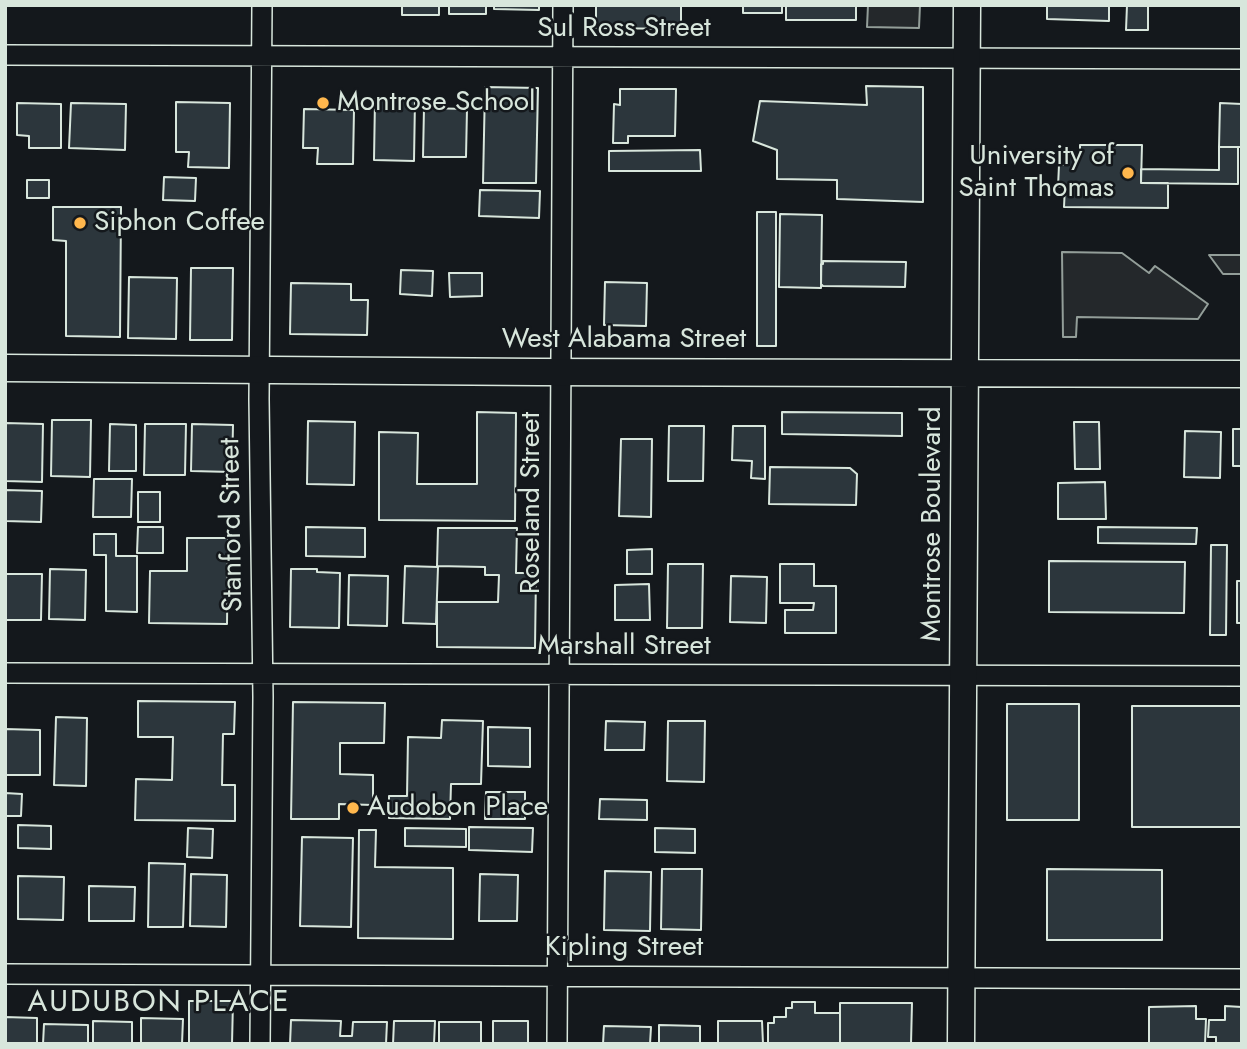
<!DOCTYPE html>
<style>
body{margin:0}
#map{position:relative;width:1247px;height:1049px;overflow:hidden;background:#14181c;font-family:Jost,sans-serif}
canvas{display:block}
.frame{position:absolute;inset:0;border:7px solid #d8e6dc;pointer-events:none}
</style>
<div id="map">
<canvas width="1247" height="1049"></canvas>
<div class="frame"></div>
</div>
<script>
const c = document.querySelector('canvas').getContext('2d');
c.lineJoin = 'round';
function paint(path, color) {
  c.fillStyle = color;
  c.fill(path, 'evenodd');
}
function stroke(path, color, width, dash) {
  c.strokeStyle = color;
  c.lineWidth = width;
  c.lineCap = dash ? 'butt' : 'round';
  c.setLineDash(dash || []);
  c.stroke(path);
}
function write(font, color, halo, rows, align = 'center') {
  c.font = font + ' Jost,sans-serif';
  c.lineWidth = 5;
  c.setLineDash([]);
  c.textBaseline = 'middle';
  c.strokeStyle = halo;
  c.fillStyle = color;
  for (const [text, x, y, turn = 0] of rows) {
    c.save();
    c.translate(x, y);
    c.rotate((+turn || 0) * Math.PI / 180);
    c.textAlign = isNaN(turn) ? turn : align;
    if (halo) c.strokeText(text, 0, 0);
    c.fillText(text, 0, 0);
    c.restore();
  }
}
const parking = new Path2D(`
 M868 5H920L919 28 867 27Z
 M1062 252 1122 253 1149 273 1155 266 1208 304 1198 319 1077 317 1076 337H1063Z
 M1209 255H1242V274H1223Z`);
const building = new Path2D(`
 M402 5H439V15H402Z
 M449 5H486V14H449Z
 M494 5H539V10L494 9Z
 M596 5H681V29L596 28Z
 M743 5H782V13H743Z
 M786 5H856V20H786Z
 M1047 5H1109V21L1047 19Z
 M1127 5H1148V30H1126Z
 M866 86 923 87V202L837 199V180L777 179V150L753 141 760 101 867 105Z
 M485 87 538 88 536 183H483Z
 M620 89H676L675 136H628V143H613L614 104 620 105Z
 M375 99H415L414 161 374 160Z
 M176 102 230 103 229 168 188 167 189 152H176Z
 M17 103 61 104V148H29V136L17 135Z
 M71 103 126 104 125 150 69 148Z
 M1220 103 1242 104V147H1219Z
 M424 108 467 109 466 157H423Z
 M304 109 354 110 353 164H317L318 148H303Z
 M1080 145H1142L1141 183H1168V208L1064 207 1065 186 1058 187 1059 165H1064V155H1080Z
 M1219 147H1238V184L1141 183V169L1219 170Z
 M700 150 701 171H609V151Z
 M164 177 196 178 195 201 163 200Z
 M27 180H49V198H27Z
 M480 190 540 191 539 218 479 216Z
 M53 207H121L120 337 66 336V241L53 240Z
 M757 212H776V346H757Z
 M780 214 822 215 821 288 779 287Z
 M823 261 906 262 905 287 823 286 821 284V264H823Z
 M191 268H233L232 340H190Z
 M401 270 433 271 432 296 400 294Z
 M449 273H482V296L450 297Z
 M129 277 177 278 176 339 128 338Z
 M605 282 647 283 646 326 604 325Z
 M291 283 351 284V300H368L367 335 290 334Z
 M477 412 516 413 515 521 379 520V432L418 433 417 484H477Z
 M782 412 902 413V436L782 434Z
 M52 420H91L90 477 51 476Z
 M308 421 355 422 354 485 307 484Z
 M1074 422H1099L1100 469H1075Z
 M5 423 43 424 42 482 5 481Z
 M110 424 136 425V471H109Z
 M145 424H186L185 475H144Z
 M192 424 233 425 232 472 191 471Z
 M669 426H704L703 481H668Z
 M733 426H765V479L751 478 752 461 732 460Z
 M1233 429H1242V466H1233Z
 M1185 431 1221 432 1220 478 1184 477Z
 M621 439H652L651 517 619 516Z
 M770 467 850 468 857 474 856 505 769 504Z
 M94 479H132L131 517H93Z
 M1105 482 1106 519H1058V483Z
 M5 490 42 491 41 522 5 521Z
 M138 492H160V522H138Z
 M138 527H163V553H137Z
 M306 527 365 528V557L306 556Z
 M1098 527 1197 528 1196 544 1098 543Z
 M438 528H517L516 573H536L535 648 437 647V602H498L499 575H485V567L437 566Z
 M94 534H116V556H137V612L106 611V555H94Z
 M187 538H228L227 624 149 623 150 571H187Z
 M1211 545H1227L1226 635H1210Z
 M652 549V574H627V550Z
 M1049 561 1185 562 1184 613 1049 612Z
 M668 564H703L702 628H667Z
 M780 564H814V586H836V633H785V610H813L814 603H780Z
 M405 566 438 567 436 624 403 623Z
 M50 569 86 570 85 620 49 619Z
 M291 569H317V572L340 573 339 628 290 627Z
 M5 574H42L41 620H5Z
 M349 575 388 576 387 626 348 625Z
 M731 576 767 577 766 623 730 622Z
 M1237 581H1242V623H1237Z
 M649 584 650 620H615V585Z
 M138 701 235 702 234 734H223L222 785H235V821L135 820 136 779 172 780 173 737H138Z
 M293 702 385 703 384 743H340V774L373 775V805L339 804V819H291Z
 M1007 704H1079V820H1007Z
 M1132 706H1242V827H1132Z
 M56 717 87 718 86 786 54 785Z
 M442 720 483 721 481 784H451L450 819 389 818V796H407L408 737 441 738Z
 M606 721 645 722 644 750H605Z
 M668 721H705L704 782 667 781Z
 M488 727 530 728V767L488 766Z
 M5 729 40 730V775H5Z
 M486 792H525V819H485Z
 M5 793 22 794 21 816H5Z
 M600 799 647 800V820L599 819Z
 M18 825 51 826V849L18 848Z
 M469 827 533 828 532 852 469 850Z
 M188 828 213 829 212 858 187 857Z
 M405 828 466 829V847L405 846Z
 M655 828 695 829V853L655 852Z
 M359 830H376L375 867 453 868V939L358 938Z
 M302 837 353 838 351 927 300 926Z
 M149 863 185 864 183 927H148Z
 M662 869H702L701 930 661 929Z
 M1047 869 1162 870V940H1047Z
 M605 871 651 872 650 931 604 930Z
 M191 874 227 875 226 927 190 926Z
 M480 874 518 875 517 921H479Z
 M18 876 64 877 63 920 18 919Z
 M89 886 135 887 134 921H89Z
 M189 1001H233L232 1044H189Z
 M792 1002H815V1013H840V1044H768V1023H774V1017H786V1008H792Z
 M840 1003H912L911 1044H840Z
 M1196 1006V1019H1206L1205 1044H1149V1007Z
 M1225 1006 1242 1007V1044H1216V1037H1208L1209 1020H1225Z
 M5 1017 37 1018V1044H5Z
 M141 1018 183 1019 182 1044H141Z
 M291 1020 341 1021 340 1036H352L353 1022H387L386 1044H290Z
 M93 1021 132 1022V1044H93Z
 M394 1021H435L434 1044H393Z
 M493 1021H528V1044H493Z
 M718 1021H762L763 1044H718Z
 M439 1022H481V1044H439Z
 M44 1024 88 1025V1044H43Z
 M659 1025 700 1026V1044H659Z
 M604 1026 651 1027 650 1044H603Z`);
const street = new Path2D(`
 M5 55 1242 59
 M5 673 1242 676
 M5 974 1242 979
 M260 1044 263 697 259 399 262 5
 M557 1044 563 5`);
const secondary = new Path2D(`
 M5 368 538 372 1242 374
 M961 1044 967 5`);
const markers = [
 [323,103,7,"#ffb74d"],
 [1128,173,7,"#ffb74d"],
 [80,223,7,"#ffb74d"],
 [353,808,7,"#ffb74d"]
];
const streetNames = [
 ["Sul Ross Street",624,29],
 ["West Alabama Street",624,340],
 ["Roseland Street",532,503,-90],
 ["Montrose Boulevard",933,524,-90],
 ["Stanford Street",233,525,-91],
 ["Marshall Street",624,647],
 ["Kipling Street",624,948]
];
const poiNames = [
 ["Montrose School",337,103],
 ["University of",1114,157,"right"],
 ["Saint Thomas",1114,189,"right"],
 ["Siphon Coffee",94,223],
 ["Audobon Place",367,808]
];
const neighbourhoodNames = [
 ["AUDUBON PLACE",159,1004]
];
paint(parking, '#24282b');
stroke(parking, '#939e99', 2);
paint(building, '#2c363c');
stroke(building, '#d8e6dc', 2);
stroke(street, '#d8e6dc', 22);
stroke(secondary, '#d8e6dc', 29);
stroke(street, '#14181c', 19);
stroke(secondary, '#14181c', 26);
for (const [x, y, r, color] of markers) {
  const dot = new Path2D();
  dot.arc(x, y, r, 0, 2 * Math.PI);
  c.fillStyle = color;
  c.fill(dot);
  stroke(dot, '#14181c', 2.5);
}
write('28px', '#d8e6dc', '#14181c', streetNames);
write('28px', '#d8e6dc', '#14181c', poiNames, 'left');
c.letterSpacing = '2px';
write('30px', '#d8e6dc', '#14181c', neighbourhoodNames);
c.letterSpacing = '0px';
</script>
